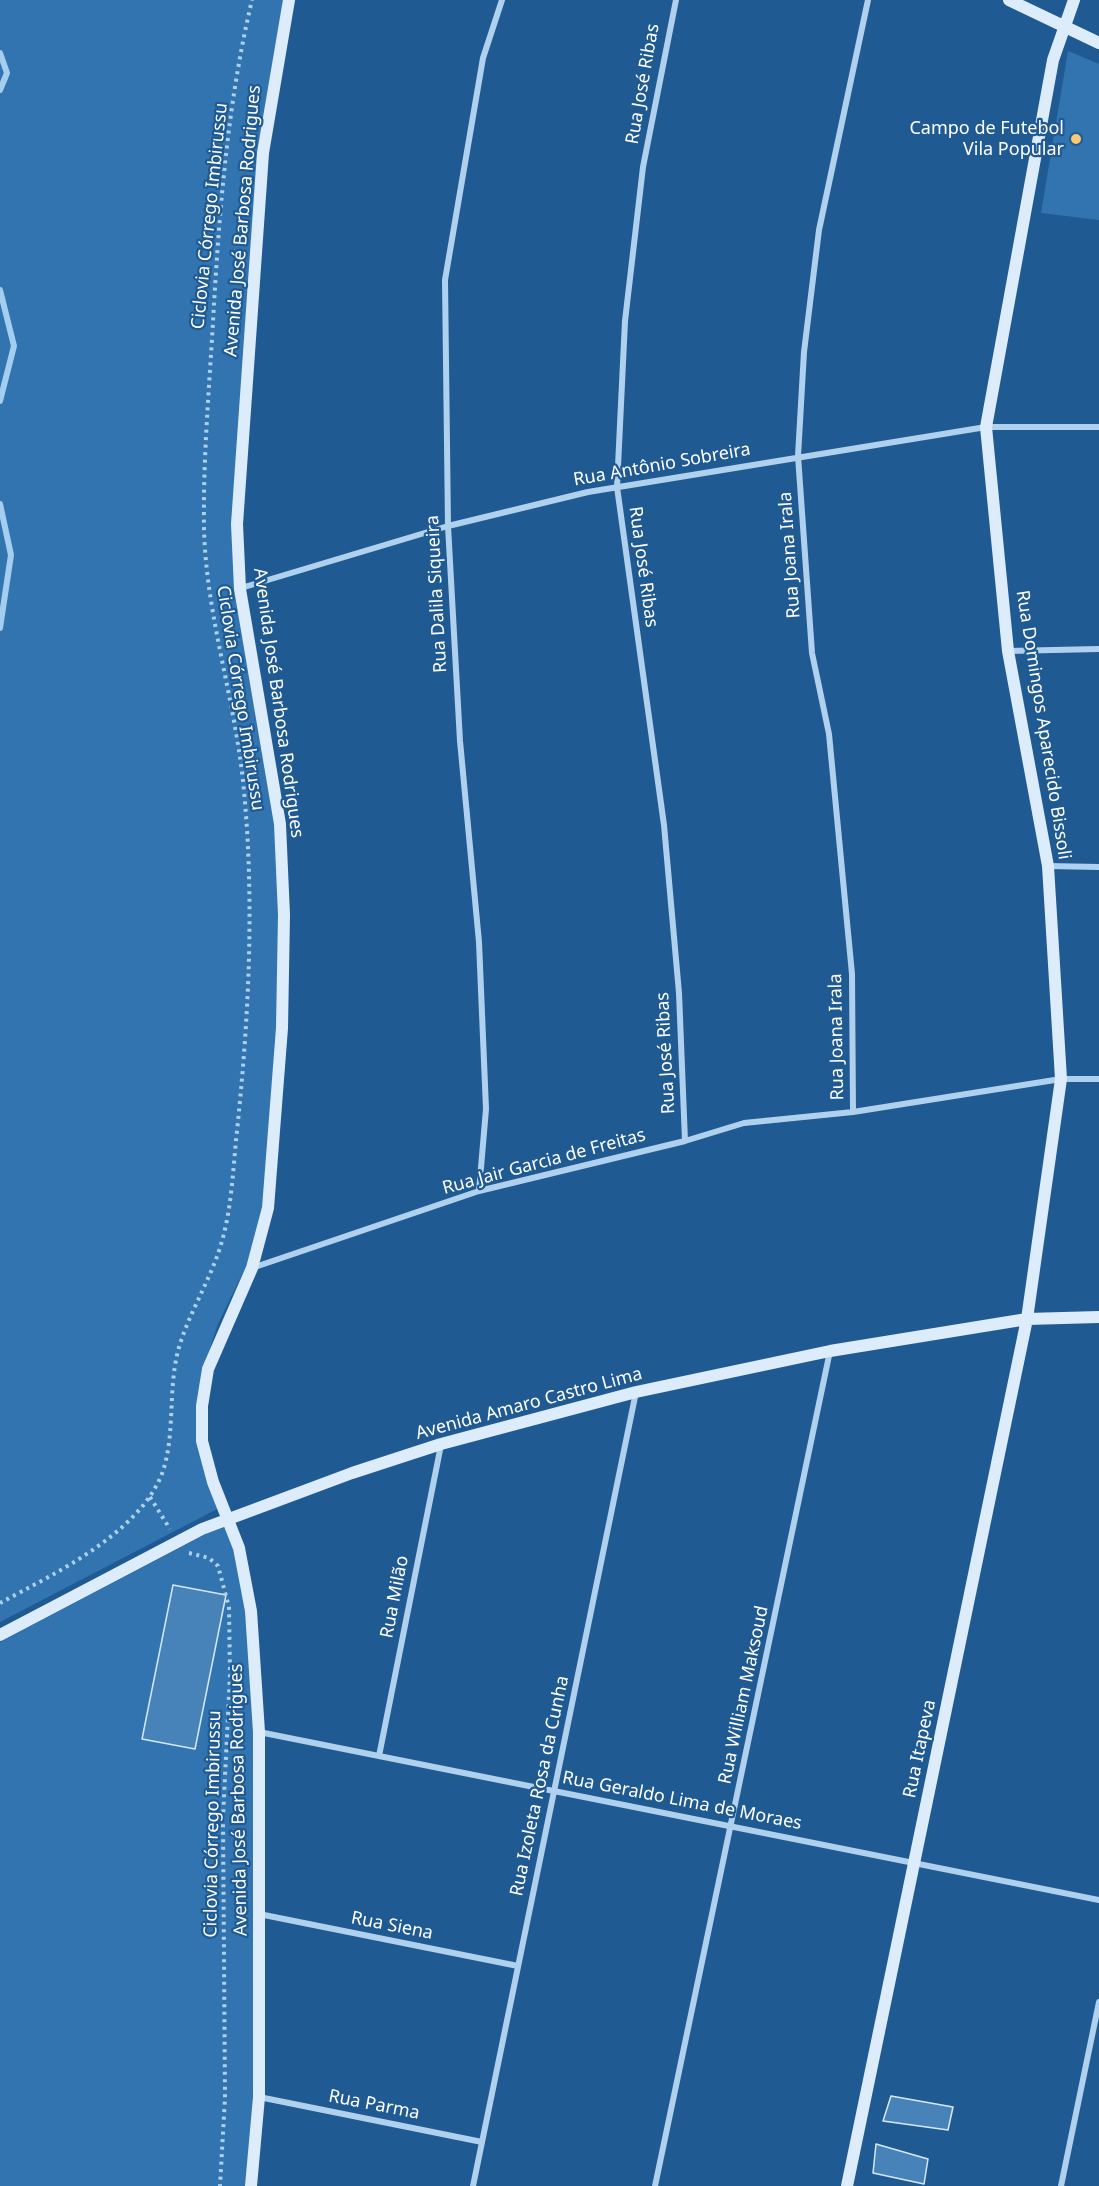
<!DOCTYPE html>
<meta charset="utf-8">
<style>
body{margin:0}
canvas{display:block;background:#1f5a92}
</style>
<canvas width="1099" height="2186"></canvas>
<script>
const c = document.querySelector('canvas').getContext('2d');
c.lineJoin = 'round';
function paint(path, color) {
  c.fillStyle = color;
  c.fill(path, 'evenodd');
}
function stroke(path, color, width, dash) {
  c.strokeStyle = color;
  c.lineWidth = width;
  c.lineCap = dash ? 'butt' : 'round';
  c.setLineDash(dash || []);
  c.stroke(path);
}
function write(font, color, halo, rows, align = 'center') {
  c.font = font + ' "Noto Sans",sans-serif';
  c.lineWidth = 4.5;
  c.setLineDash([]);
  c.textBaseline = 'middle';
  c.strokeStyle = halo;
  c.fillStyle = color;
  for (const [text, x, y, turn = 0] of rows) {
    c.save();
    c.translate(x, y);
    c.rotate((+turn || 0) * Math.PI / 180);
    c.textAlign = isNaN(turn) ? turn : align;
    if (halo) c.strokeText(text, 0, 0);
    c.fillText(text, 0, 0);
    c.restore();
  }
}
const green = new Path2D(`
 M0 0H284L261 141 238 583 278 811 280 1016 266 1196 251 1256 218 1324 207 1357 200 1393V1429L221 1507 0 1622Z
 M1068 51 1099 64V220L1041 213Z
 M229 1526C256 1608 253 1696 254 1782 256 1917 253 2051 252 2186H0V1642L208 1533Z`);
const stream = new Path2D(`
 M0 53 7 73 0 90
 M0 290 14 346 0 401
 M0 504 11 555 0 628`);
const building = new Path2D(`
 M173 1585 226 1595 195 1749 142 1739Z
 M891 2096 953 2107 948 2130 883 2121Z
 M876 2144 928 2159 924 2184 873 2173Z`);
const path = new Path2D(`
 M150 1497 170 1529
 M189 1553 209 1558 218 1566 229 1607 230 1674 223 1818 225 2098 220 2186
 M0 1603C54 1574 141 1533 163 1471 176 1431 167 1385 180 1344 191 1309 212 1277 222 1241 232 1206 233 1168 237 1131 249 1016 255 897 243 781 234 696 206 614 204 528 203 459 209 391 213 322 219 215 227 105 252 0`);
const street = new Path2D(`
 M676 0 643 167 625 321 617 487 664 825 679 993 685 1141
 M241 588 448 526 588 492 986 427H1099
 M1008 651 1099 649
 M1048 866 1099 867
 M853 1112 852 974 829 734 812 653 798 456 804 352 819 230 868 0
 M479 1191 486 1109 479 942 460 741 448 526 445 280 483 58 502 0
 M252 1268 479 1191 685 1141 744 1123 853 1112 1061 1079H1099
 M259 1732 1099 1900
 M379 1756 441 1445
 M259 1914 518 1966
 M259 2097 482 2142
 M473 2186 636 1392
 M655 2186 830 1351
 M1061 2186 1099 2002`);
const secondary = new Path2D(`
 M1009 0 1099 43
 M0 1635 202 1529 352 1473 441 1444 636 1392 830 1351 1027 1319 1099 1317
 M251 2186 259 2097V1732L251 1611 239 1548 213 1482 202 1441V1406L208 1369 252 1268 268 1208 282 1028 284 915 280 824 240 589 237 524 263 153 289 0
 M847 2186 1027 1319 1061 1079 1048 866 1008 651 986 427 1053 60 1074 0`);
const markers = [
 [1076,139,6,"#fcc970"]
];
const streetNames = [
 ["Rua José Ribas",643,84,-80],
 ["Ciclovia Córrego Imbirussu",210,216,-84],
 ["Avenida José Barbosa Rodrigues",243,221,-85],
 ["Rua Antônio Sobreira",662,465,-10],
 ["Rua Joana Irala",790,555,-94],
 ["Rua José Ribas",643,567,82],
 ["Rua Dalila Siqueira",437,594,-93],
 ["Ciclovia Córrego Imbirussu",240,698,81],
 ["Avenida José Barbosa Rodrigues",278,703,82],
 ["Rua Domingos Aparecido Bissoli",1043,725,81],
 ["Rua Joana Irala",837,1037,-91],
 ["Rua José Ribas",666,1053,-93],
 ["Rua Jair Garcia de Freitas",544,1162,-15],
 ["Avenida Amaro Castro Lima",529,1404,-15],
 ["Rua Milão",395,1597,-79],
 ["Rua William Maksoud",744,1695,-78],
 ["Rua Itapeva",920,1749,-78],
 ["Rua Izoleta Rosa da Cunha",540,1786,-78],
 ["Avenida José Barbosa Rodrigues",239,1800,-91],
 ["Rua Geraldo Lima de Moraes",682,1801,11],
 ["Ciclovia Córrego Imbirussu",213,1824,-89],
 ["Rua Siena",392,1926,11],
 ["Rua Parma",374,2105,11]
];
const poiNames = [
 ["Campo de Futebol",1064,129],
 ["Vila Popular",1064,150]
];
paint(green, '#3274b0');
stroke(stream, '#a4cdef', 6);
paint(building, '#4783b9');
stroke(building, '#d6e9fa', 1.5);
stroke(path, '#b0d1ee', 4, [3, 4.5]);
stroke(street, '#b0d1ee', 6);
stroke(secondary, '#ddecfa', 12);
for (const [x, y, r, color] of markers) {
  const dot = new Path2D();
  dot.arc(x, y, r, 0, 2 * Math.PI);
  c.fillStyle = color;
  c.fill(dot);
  stroke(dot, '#1f5a92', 2);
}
write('18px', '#fff', '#1f5a92', streetNames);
write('18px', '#fff', '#1f5a92', poiNames, 'right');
</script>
